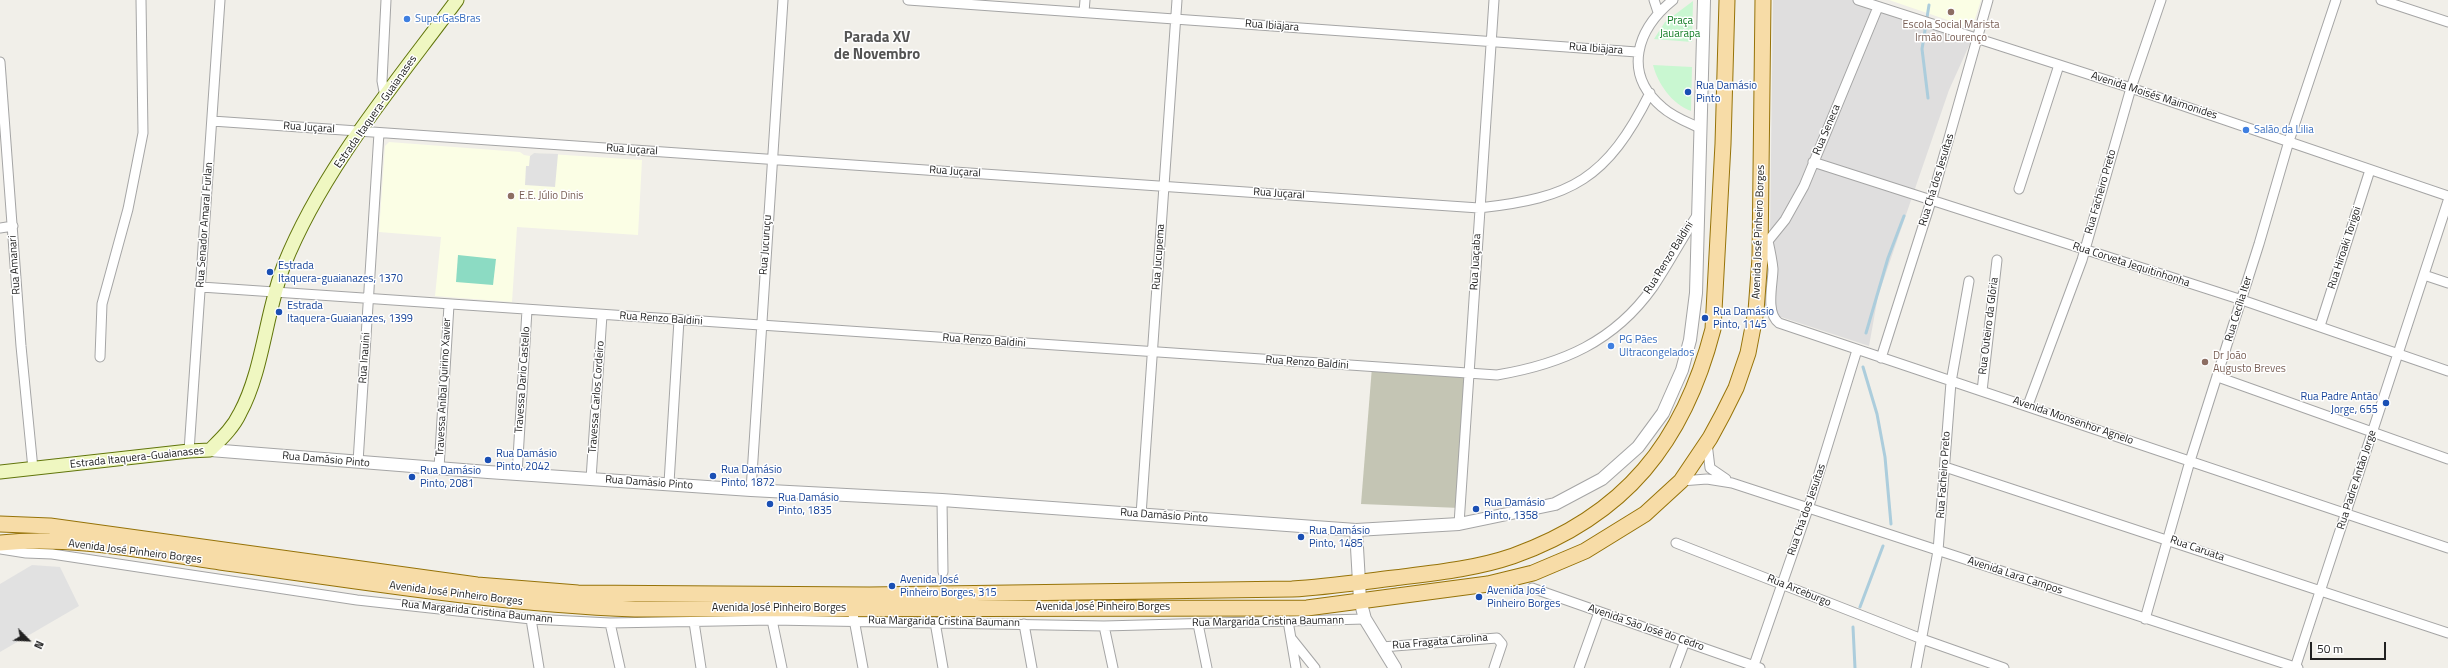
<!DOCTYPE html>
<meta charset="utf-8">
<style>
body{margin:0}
#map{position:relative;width:2448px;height:668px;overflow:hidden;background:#f1efe9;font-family:"Titillium Web",sans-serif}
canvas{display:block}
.north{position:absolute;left:8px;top:620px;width:40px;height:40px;-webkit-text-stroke:3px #fff;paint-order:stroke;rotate:114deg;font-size:11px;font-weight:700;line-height:16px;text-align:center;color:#212121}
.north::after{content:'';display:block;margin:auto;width:14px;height:18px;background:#212121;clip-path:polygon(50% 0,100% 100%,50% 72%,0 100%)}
.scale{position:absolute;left:2310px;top:642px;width:76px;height:18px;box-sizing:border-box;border:2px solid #212121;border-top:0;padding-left:5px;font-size:12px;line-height:14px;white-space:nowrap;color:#212121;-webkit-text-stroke:3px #fff;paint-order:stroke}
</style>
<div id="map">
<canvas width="2448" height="668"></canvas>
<div class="north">N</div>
<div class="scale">50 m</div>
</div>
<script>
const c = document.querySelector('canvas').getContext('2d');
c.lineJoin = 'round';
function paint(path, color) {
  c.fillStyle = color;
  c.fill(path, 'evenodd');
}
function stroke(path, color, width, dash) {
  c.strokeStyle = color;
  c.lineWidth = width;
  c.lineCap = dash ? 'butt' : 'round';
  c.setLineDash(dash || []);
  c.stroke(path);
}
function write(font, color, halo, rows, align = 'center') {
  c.font = font + ' "Titillium Web",sans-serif';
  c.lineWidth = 3;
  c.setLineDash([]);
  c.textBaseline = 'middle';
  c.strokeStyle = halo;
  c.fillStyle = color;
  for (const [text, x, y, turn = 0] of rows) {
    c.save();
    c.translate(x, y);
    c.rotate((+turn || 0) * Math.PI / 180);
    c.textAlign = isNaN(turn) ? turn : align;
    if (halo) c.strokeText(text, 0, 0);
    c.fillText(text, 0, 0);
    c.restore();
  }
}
const residential = new Path2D(`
 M1773 0H1855L1972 39 1949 90 1878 296 1869 346 1769 313Z`);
const education = new Path2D(`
 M1889 0H1981L1973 25 1968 27Z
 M389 142 520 152 524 155 530 156 534 153 642 160 638 235 517 227 512 302 435 296 441 237 379 232 385 146Z`);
const construction = new Path2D(`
 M1372 367 1468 374 1460 508 1361 504Z`);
const park = new Path2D(`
 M1693 1 1692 42 1654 39 1665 22Z
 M1653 65 1692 67 1691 111C1672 104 1658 84 1653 65Z`);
const pitch = new Path2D(`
 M458 255 496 259 493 285 456 282Z`);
const parking = new Path2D(`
 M534 153 558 154 555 187 525 185 526 166H529L530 156Z
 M32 565 60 567 79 606 0 652V584Z`);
const stream = new Path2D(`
 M1928 98 1922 49 1929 5
 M1866 333 1888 258 1904 216
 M1863 367 1877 414 1885 457 1891 524
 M1860 607 1883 546
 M1853 627 1855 668`);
const minor = new Path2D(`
 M908 0 1637 52
 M1654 0 1658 12
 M1673 0C1637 29 1622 73 1662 107 1673 117 1687 122 1700 128
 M1858 0 2131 88 2448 196
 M2381 0 2448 22
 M1084 12 1085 0
 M0 62 21 346 33 469
 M385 97 382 81 386 0
 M212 121 1479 208C1572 198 1607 179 1650 93
 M1813 162 2242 300 2448 371
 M2019 189 2059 65
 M0 228 13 226
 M1763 241H1768L1785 220 1804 186 1878 7
 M1768 241C1770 250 1772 259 1773 269 1773 283 1765 313 1779 323L2448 548
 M2424 275 2448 283
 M201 287 1497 375C1562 364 1614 342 1653 287 1669 263 1682 238 1698 214
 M2320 326 2370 170
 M100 357 102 304 128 209 143 133 141 0
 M1881 358 1932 198 1988 0
 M2218 377 2448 459
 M1982 391 1997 260
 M2028 405 2082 260 2131 88 2161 0
 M1707 443 1710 468 1726 479
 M189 451 220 0
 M358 462 379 133
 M1945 467 2448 633
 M439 468 449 305
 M517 474 527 310
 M591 479 602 315
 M1681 481 1707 479 1732 483 2298 668
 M669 483 679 320
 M751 490 783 0
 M942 500 943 572
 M1141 515 1177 0
 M1459 524 1494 0
 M1676 543 1922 639 2004 668
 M0 549 26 553 52 554 357 600 531 619 610 623 772 620 1104 626 1365 619
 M1532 588 1760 668
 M853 614 863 668
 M531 619 539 668
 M2145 619 2190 461 2259 244 2289 141 2336 0
 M772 620 782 668
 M1288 621 1296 668
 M694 622 701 668
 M935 622 943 668
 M610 623 620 668
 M1024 624 1032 668
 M1198 624 1207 668
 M1104 626 1113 668
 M1291 638 1315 668
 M1382 647 1497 638 1502 644 1494 668
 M1579 668 1599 612
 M1675 668 1685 641
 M1753 668 1808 509 1857 350
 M1916 668 1938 551 1951 382 1969 281
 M2295 668 2448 201`);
const tertiary = new Path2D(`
 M210 450 488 472 751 490 942 500 1356 530 1459 524 1555 504 1602 479 1638 447 1663 413 1682 370 1690 340 1696 293 1704 0
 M1356 530 1360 600 1365 619 1395 668`);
const secondary = new Path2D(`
 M0 472 189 451 210 450C221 439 233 428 240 413 263 371 266 311 284 265 323 168 395 84 457 0`);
const primary = new Path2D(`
 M0 524 50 526 477 585 578 593 869 595 1292 589C1327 587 1360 582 1394 578 1434 573 1475 569 1513 556 1625 516 1684 442 1713 329L1723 144 1727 0
 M0 543C72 535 149 552 220 562 359 581 496 604 635 609L1307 608 1488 584 1533 573 1585 551 1645 514 1681 481 1710 438 1723 414 1736 388 1748 353 1756 311 1760 258 1763 0`);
const markers = [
 [1951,12,4,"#8d6e63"],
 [407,19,4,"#3f7fe0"],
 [1688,92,4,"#1a4fb4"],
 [2246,130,4,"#3f7fe0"],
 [511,196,4,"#8d6e63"],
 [270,272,4,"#1a4fb4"],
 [279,312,4,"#1a4fb4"],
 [1705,318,4,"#1a4fb4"],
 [1611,346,4,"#3f7fe0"],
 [2205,362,4,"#8d6e63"],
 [2386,403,4,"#1a4fb4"],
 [488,460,4,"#1a4fb4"],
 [713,476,4,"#1a4fb4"],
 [412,477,4,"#1a4fb4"],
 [770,504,4,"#1a4fb4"],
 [1476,509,4,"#1a4fb4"],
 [1301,537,4,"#1a4fb4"],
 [892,586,4,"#1a4fb4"],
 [1479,597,4,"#1a4fb4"]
];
const shopNames = [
 ["SuperGasBras",415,19],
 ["Salão da Lilia",2254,130],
 ["PG Pães",1619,340],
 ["Ultracongelados",1619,353]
];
const parkNames = [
 ["Praça",1680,21],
 ["Jauarapa",1680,34]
];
const educationNames = [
 ["Escola Social Marista",1951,25,"center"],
 ["Irmão Lourenço",1951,38,"center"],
 ["E.E. Júlio Dinis",519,196],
 ["Dr João",2213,356],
 ["Augusto Breves",2213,369]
];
const streetNames = [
 ["Rua Ibiajara",1272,26,4],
 ["Rua Ibiajara",1596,49,4],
 ["Avenida Moisés Maimonides",2154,96,18],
 ["Estrada Itaquera-Guaianases",376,112,-55],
 ["Rua Juçaral",309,128,4],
 ["Rua Seneca",1827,130,-67],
 ["Rua Juçaral",632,150,4],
 ["Rua Juçaral",955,172,4],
 ["Rua Chá dos Jesuítas",1937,180,-73],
 ["Rua Facheiro Preto",2101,192,-74],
 ["Rua Juçaral",1279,194,4],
 ["Rua Senador Amaral Furlan",205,225,-86],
 ["Avenida José Pinheiro Borges",1759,232,-88],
 ["Rua Jucuruçu",766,245,-86],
 ["Rua Hiroaki Torigoi",2345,248,-72],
 ["Rua Jucupema",1159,257,-86],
 ["Rua Renzo Baldini",1669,258,-58],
 ["Rua Juaçaba",1476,262,-87],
 ["Rua Amanari",15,265,-94],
 ["Rua Corveta Jequitinhonha",2131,265,18],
 ["Rua Cecília Iter",2239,309,-73],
 ["Rua Renzo Baldini",661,319,4],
 ["Rua Outeiro da Glória",1989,326,-83],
 ["Rua Renzo Baldini",984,341,4],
 ["Rua Inauini",365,358,-86],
 ["Rua Renzo Baldini",1307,363,4],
 ["Travessa Dario Castello",523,380,-86],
 ["Travessa Aníbal Quirino Xavier",444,387,-87],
 ["Travessa Carlos Cordeiro",597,397,-86],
 ["Avenida Monsenhor Agnelo",2073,421,19],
 ["Estrada Itaquera-Guaianases",137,458,-6],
 ["Rua Damásio Pinto",326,460,5],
 ["Rua Facheiro Preto",1944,475,-86],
 ["Rua Padre Antão Jorge",2357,480,-72],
 ["Rua Damásio Pinto",649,483,4],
 ["Rua Chá dos Jesuítas",1807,510,-71],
 ["Rua Damásio Pinto",1164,516,4],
 ["Rua Caruata",2197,549,19],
 ["Avenida José Pinheiro Borges",135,552,7],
 ["Avenida Lara Campos",2015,576,18],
 ["Rua Arceburgo",1799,591,22],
 ["Avenida José Pinheiro Borges",456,594,7],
 ["Avenida José Pinheiro Borges",1103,607],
 ["Avenida José Pinheiro Borges",779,608],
 ["Rua Margarida Cristina Baumann",477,612,6],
 ["Rua Margarida Cristina Baumann",944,622,1],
 ["Rua Margarida Cristina Baumann",1268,622,-1],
 ["Avenida São José do Cedro",1646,628,19],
 ["Rua Fragata Carolina",1440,642,-5]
];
const transitNames = [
 ["Rua Damásio",1696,86],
 ["Pinto",1696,99],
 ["Estrada",278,266],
 ["Itaquera-guaianazes, 1370",278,279],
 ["Estrada",287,306],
 ["Itaquera-Guaianazes, 1399",287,319],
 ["Rua Damásio",1713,312],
 ["Pinto, 1145",1713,325],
 ["Rua Padre Antão",2378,397,"right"],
 ["Jorge, 655",2378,410,"right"],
 ["Rua Damásio",496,454],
 ["Pinto, 2042",496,467],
 ["Rua Damásio",721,470],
 ["Pinto, 1872",721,483],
 ["Rua Damásio",420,471],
 ["Pinto, 2081",420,484],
 ["Rua Damásio",778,498],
 ["Pinto, 1835",778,511],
 ["Rua Damásio",1484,503],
 ["Pinto, 1358",1484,516],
 ["Rua Damásio",1309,531],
 ["Pinto, 1485",1309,544],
 ["Avenida José",900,580],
 ["Pinheiro Borges, 315",900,593],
 ["Avenida José",1487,591],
 ["Pinheiro Borges",1487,604]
];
const districtNames = [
 ["Parada XV",877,38],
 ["de Novembro",877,55]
];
paint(residential, '#dfdede');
paint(education, '#fbfee5');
paint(construction, '#c4c5b4');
paint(park, '#c9f7d1');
paint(pitch, '#8cdbc3');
paint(parking, '#e1e1e1');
stroke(stream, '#accddc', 3);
stroke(minor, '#a5a5a5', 11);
stroke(tertiary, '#a5a5a5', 14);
stroke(secondary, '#61750b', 15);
stroke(primary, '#967309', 17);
stroke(minor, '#fff', 9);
stroke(tertiary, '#fff', 12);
stroke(secondary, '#eff7c1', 13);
stroke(primary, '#f7dca7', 15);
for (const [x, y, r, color] of markers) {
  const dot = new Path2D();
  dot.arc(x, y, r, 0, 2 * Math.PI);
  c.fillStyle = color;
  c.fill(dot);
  stroke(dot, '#fff', 1.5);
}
write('11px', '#366cbe', '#fff', shopNames, 'left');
write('11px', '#127c24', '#fff', parkNames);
write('11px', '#785e54', '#fff', educationNames, 'left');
write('11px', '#212121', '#fff', streetNames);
write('11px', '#164399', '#fff', transitNames, 'left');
write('bold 15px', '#545454', '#fff', districtNames);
</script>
